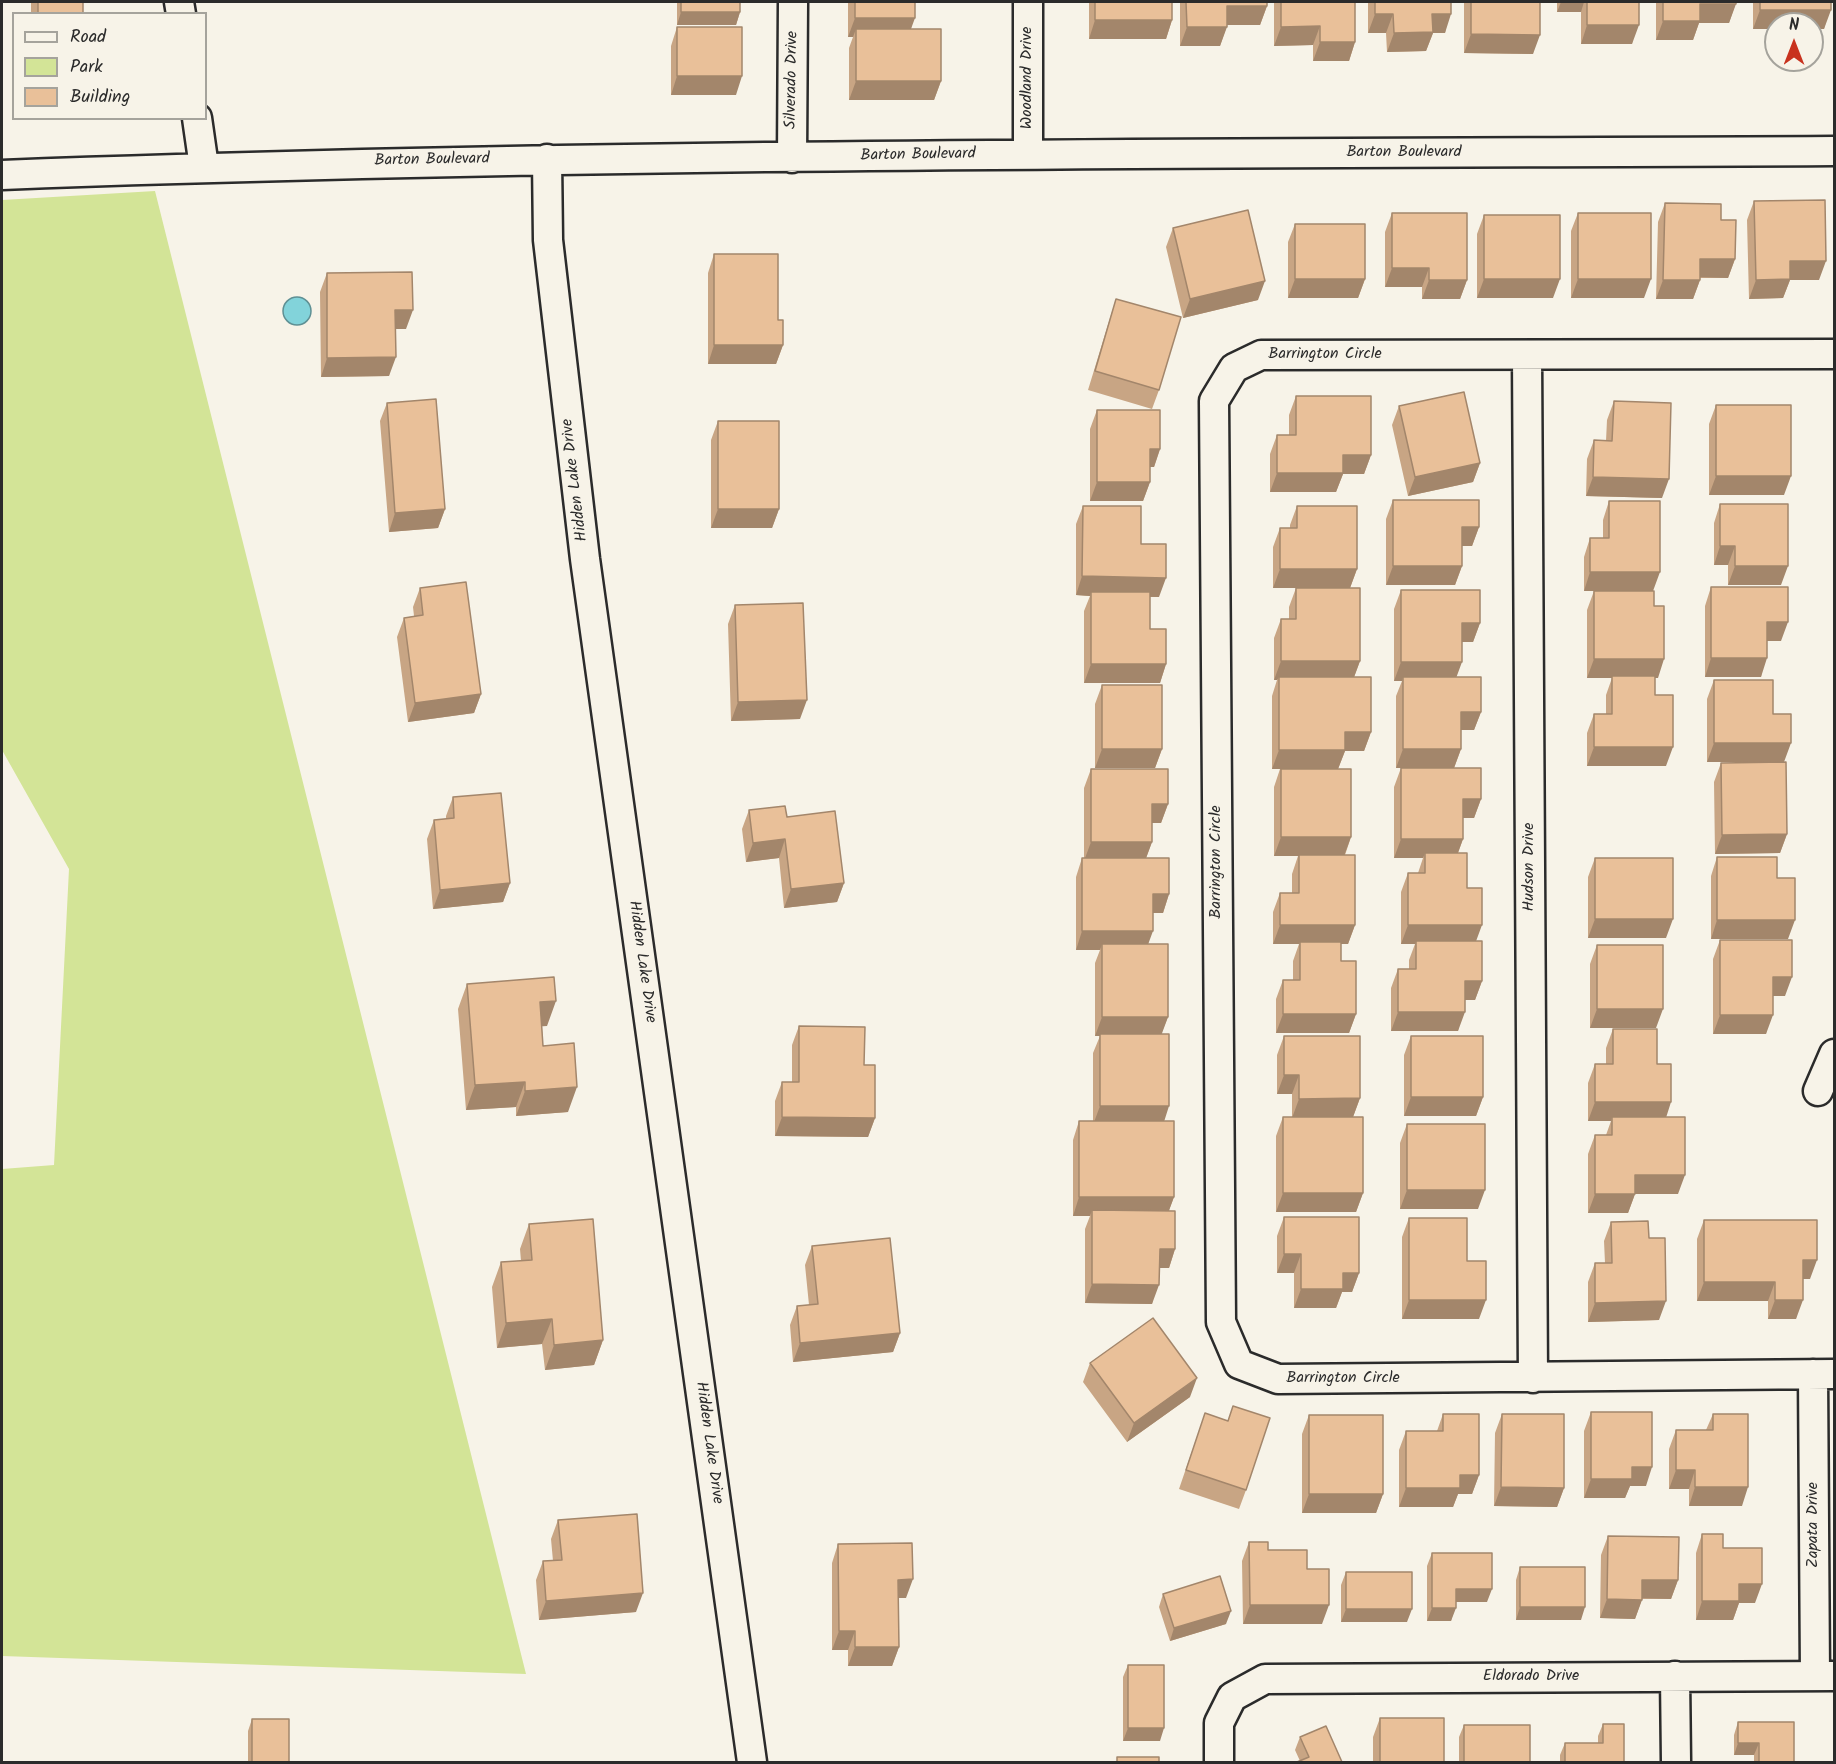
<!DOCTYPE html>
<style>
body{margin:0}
#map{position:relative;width:1836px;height:1764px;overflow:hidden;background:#f7f3e8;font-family:Kalam,sans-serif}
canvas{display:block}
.frame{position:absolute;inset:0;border:3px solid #2b2b2b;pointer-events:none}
.legend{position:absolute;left:12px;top:12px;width:195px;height:108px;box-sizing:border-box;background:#f7f3e8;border:2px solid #a5a39c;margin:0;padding:8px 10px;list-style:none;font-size:18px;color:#2b2b2b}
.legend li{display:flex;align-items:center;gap:12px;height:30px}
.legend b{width:30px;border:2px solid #a5a39c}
.north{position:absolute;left:1764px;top:12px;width:60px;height:60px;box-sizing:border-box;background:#f7f3e8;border:2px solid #a5a39c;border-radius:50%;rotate:0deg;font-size:16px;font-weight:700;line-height:24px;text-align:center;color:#2b2b2b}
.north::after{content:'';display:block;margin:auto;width:21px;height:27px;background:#c8321e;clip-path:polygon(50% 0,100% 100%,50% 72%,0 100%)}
</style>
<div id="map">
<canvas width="1836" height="1764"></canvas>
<div class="frame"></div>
<ul class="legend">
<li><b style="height:8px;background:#f7f3e8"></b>Road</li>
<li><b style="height:16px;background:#d3e497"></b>Park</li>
<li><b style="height:16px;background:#e9c099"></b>Building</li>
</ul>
<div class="north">N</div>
</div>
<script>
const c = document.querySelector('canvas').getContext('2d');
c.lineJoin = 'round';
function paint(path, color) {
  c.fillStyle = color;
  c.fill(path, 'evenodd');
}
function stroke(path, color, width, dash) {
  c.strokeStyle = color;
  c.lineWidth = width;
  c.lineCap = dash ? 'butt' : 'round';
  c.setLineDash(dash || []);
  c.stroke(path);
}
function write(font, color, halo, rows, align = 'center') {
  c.font = font + ' Kalam,sans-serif';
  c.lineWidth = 4.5;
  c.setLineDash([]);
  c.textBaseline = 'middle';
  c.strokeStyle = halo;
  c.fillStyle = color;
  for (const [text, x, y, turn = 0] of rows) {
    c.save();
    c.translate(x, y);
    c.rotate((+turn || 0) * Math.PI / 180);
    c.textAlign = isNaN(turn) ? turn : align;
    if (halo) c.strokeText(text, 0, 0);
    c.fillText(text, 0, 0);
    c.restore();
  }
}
const green = new Path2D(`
 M155 191 526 1674 2 1656V1169L54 1165 69 869 2 750V200Z`);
const water = new Path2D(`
 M283 311a14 14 0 1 1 28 0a14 14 0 1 1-28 0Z`);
const street = new Path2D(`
 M179 2 181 14
 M1028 2V155
 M197 118 204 167
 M792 158 793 2
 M547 159 548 240 585 559 752 1762
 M2 175C612 152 1223 154 1834 151
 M1834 354 1261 355 1234 368 1214 401 1221 1322 1239 1364 1278 1379 1834 1374
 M1527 355 1533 1378
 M1818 1091 1834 1054
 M1813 1374 1815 1676
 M1675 1676 1676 1762
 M1219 1762V1723L1232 1697 1265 1679 1834 1676`);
const wall = new Path2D(`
 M31 2H83V14H31Z
 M677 2H740V12L736 25H677Z
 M848 2H915L911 29 941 81 934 100H849V48L853 37H848Z
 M1089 2H1172V20L1166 39H1089Z
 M1180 2H1267V6L1260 25H1227L1220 46H1180Z
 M1274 2H1355V42L1349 61H1313V45L1274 46Z
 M1368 2H1451L1445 33H1433L1426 51 1387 52 1386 33H1368Z
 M1464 2H1540L1533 54 1464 53Z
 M1557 2H1639L1632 44H1581V12H1557Z
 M1656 2H1736L1729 23H1699L1693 40H1656Z
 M1753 2H1831L1824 29H1753Z
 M677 27 736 95H671V46Z
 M1754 201 1819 280H1790L1783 298 1749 299 1747 220Z
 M1665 203 1721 220 1735 259 1728 278H1700V280L1693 299H1656L1658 222Z
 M1392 213 1467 280 1460 299H1422V287H1385V232Z
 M1578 213 1644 298H1571V231Z
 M1484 215 1553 298H1477V234Z
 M1295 224 1365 279 1358 298H1288V242Z
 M1173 228 1258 300 1183 318 1166 247Z
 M714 254 783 345 776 364H708V273Z
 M327 273 406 329H396L389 376 321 377 320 292Z
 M1116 299 1159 390 1152 409 1088 390 1110 318Z
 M1296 396 1371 455 1364 474H1343L1336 492H1270V454L1277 435H1289V415Z
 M1614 401 1662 498 1586 496 1587 459 1594 440 1606 441 1607 420Z
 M387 403 445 509 438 528 389 532 380 421Z
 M1716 405 1784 495H1709V424Z
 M1399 406 1480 463 1473 482 1408 496 1392 425Z
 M1097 410 1160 449 1154 467H1150V482L1143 501H1090V429Z
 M718 421 779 509 772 528H711V440Z
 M1393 500 1479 527 1472 546H1462V566L1455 585H1386V519Z
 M1609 501 1653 591H1584V557L1590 538H1603V520Z
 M1720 504 1781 585H1728V565H1714V523Z
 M1083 506 1141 544 1159 597H1150V629L1166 664 1160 683H1084V611L1090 596 1076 595V524Z
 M1297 506 1357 569 1350 588H1273V547L1280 528H1290V525Z
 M1711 587 1781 641H1767L1761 677H1705V606Z
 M420 588 481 694 474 713 408 722 397 637 404 618 414 616 413 607Z
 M1296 588 1360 661 1354 677 1371 732 1364 751H1345L1338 769 1351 837 1345 855 1355 925 1348 944H1341V961L1356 1014 1349 1033H1276V999L1283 980H1293V961L1299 944H1273V912L1280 893H1292V874L1298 856H1274V787L1280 769H1272V696L1277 680H1274V638L1281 619H1289V607Z
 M1401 590 1480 623 1473 642H1462L1456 677 1481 712 1474 730H1461V749L1454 768H1396V696L1402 681H1394V609Z
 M1594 591 1654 606 1658 678H1655V695L1666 766H1587V733L1594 714H1606V695L1612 678H1587V610Z
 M735 605 800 719 731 721 728 624Z
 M1714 680 1773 714 1784 762H1707V699Z
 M1102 685 1162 749 1155 768H1095V704Z
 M1721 763 1787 834 1780 853 1715 854 1714 782Z
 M1401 768 1481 799 1474 818H1463V839L1458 853 1467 888 1482 981 1475 1000H1465L1458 1031H1391V988L1398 969H1409V960L1415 944H1401V892L1408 873H1418L1423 858H1394V787Z
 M1091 769 1168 804 1161 823H1152V842L1146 858 1169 894 1163 913H1153L1148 944 1168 1017 1161 1034 1164 1121 1174 1197 1169 1210 1175 1249 1169 1268H1160L1152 1304 1085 1303V1229L1090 1216H1073V1140L1079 1121H1093V1053L1100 1036H1095V963L1100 950H1076V877L1082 858H1084V788Z
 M453 797 510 883 503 902 433 909 427 839 434 820 446 819V816Z
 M749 810 787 817 844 883 837 902 784 908 779 858 746 862 742 829Z
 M1717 857 1777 878 1788 939H1711V876Z
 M1595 858 1666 938H1588V877Z
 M1720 940 1785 996H1773L1766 1034H1713V959Z
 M1597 945 1656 1028H1590V964Z
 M467 984 547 1026H542L543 1046 568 1112 516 1116V1107L466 1110 458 1009Z
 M799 1026 875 1118 868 1137 775 1136V1101L782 1082H792V1045Z
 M1613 1029 1657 1064 1678 1194H1635L1628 1213H1588V1154L1595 1135H1606L1611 1121H1588V1083L1595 1064H1606V1048Z
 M1284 1036 1360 1098 1353 1117 1363 1193 1356 1212H1276V1136L1283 1117H1292V1094H1277V1055Z
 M1411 1036 1483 1097 1476 1116H1404V1055Z
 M1407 1124 1478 1209H1400V1143Z
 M1284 1217 1359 1273 1352 1292H1342L1336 1308H1294V1273H1277V1236Z
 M1409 1218 1467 1261 1479 1319H1402V1237Z
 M1704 1220 1810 1279H1803L1796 1319H1768V1301H1697V1239Z
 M1611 1222 1649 1238 1659 1320 1588 1322V1282L1595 1263H1605L1604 1241Z
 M529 1224 603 1340 594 1365 545 1370 542 1344 497 1348 492 1287 501 1262 521 1261 520 1249Z
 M812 1246 900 1333 893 1352 793 1362 790 1325 797 1306 809 1305 805 1265Z
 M1090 1363 1190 1397 1127 1442 1083 1382Z
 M1233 1406 1246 1490 1239 1509 1179 1489 1205 1413 1228 1421Z
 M1591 1412 1646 1486H1630L1625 1498H1584V1431Z
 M1443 1414 1479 1475 1472 1494H1458L1453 1507H1399V1450L1406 1431H1437Z
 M1502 1414 1564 1488 1557 1507 1494 1506 1495 1433Z
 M1713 1414 1742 1506H1689V1489H1669V1449L1676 1430H1706Z
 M1309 1415 1383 1494 1376 1513H1302V1434Z
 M558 1520 636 1612 539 1620 536 1580 543 1561H553L551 1539Z
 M1702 1534 1723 1548 1755 1603H1739L1733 1620H1696V1553Z
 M1608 1536 1678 1580 1671 1599H1642L1635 1619 1600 1618 1601 1555Z
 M1249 1542 1268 1550 1307 1569 1322 1624H1243L1242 1561Z
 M838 1544 906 1598H898L899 1647 892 1666H848V1650H832V1563Z
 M1432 1553 1487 1602H1456L1451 1621H1427V1566Z
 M1520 1567 1581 1620H1516V1580Z
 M1346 1572 1407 1622H1341V1585Z
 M1163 1594 1226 1624 1170 1641 1159 1607Z
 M1128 1665 1160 1741H1123V1677Z
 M1380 1718 1444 1762H1373V1737Z
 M252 1719 289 1762H248V1731Z
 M1738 1722 1794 1762H1754V1755H1734V1735Z
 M1603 1724 1624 1762H1560V1755L1565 1743H1598V1736Z
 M1464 1725 1530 1762H1459V1737Z
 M1300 1737 1342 1762 1300 1761 1295 1750Z`);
const shadedWall = new Path2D(`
 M1561 2H1584L1581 12H1557Z
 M1700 4H1736L1729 23H1699L1693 40H1656L1663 21Z
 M1227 6H1267L1260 25H1220Z
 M1760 10H1831L1824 29H1812V24H1776V29H1753Z
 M681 12H740L736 25H677Z
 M1375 14H1393L1386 33H1368Z
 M1432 14H1451L1445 33H1433L1426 51 1387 52 1394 33Z
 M855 18H915L908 37 856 29 853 37H848Z
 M1095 20H1172L1166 39H1089Z
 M1587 25H1639L1632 44H1581Z
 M1320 26 1313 45 1274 46 1281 27Z
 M1187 27H1227L1220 46H1180Z
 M1471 34 1540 35 1533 54 1464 53Z
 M1320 42H1355L1349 61H1313Z
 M677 76H742L736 95H671Z
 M856 81H941L934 100H849Z
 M1700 259H1735L1728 278 1693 277Z
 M1790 261H1826L1819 280H1790L1783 298 1749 299 1756 280Z
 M1392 268H1429L1422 287H1385Z
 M1295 279H1365L1358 298H1288Z
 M1484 279H1560L1553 298H1477Z
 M1578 279H1651L1644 298H1571Z
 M1429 280H1467L1460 299H1422Z
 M1663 280H1700L1693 299H1656Z
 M1265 281 1258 300 1183 318 1190 299Z
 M395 310H413L406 329H389Z
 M714 345H783L776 364H708Z
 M396 357 389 376 321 377 327 358Z
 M1150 449H1160L1154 467H1143Z
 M1343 455H1371L1364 474H1343L1336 492H1270L1277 473Z
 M1480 463 1473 482 1408 496 1415 477Z
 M1716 476H1791L1784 495H1709Z
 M1593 477 1669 479 1662 498 1586 496Z
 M1097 482H1150L1143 501H1090Z
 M445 509 438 528 389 532 395 513Z
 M718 509H779L772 528H711Z
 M1462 527H1479L1472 546H1455Z
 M1720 546H1735L1728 565H1714Z
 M1393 566H1462L1455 585H1386Z
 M1735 566H1788L1781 585H1728Z
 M1280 569H1357L1350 588H1273Z
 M1590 572H1660L1653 591H1584Z
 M1082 576 1166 578 1159 597 1091 596V592L1090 596 1076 595Z
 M1767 622H1788L1781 641H1761Z
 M1462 623H1480L1473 642H1455Z
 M1711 658H1767L1761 677H1705Z
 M1594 659H1664L1658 678H1612V676V678H1587Z
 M1281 661H1360L1353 680 1279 677 1277 680H1274Z
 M1401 662H1462L1455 681 1403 677 1402 681H1394Z
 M1091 664H1166L1160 683H1084Z
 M481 694 474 713 408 722 415 703Z
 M807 700 800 719 731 721 738 702Z
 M1461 712H1481L1474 730H1454Z
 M1345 732H1371L1364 751H1345L1338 769H1272L1279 750Z
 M1714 743H1791L1784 762H1707Z
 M1594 747H1673L1666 766H1587Z
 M1102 749H1162L1155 768H1095Z
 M1403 749H1461L1454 768H1396Z
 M1463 799H1481L1474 818H1456Z
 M1152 804H1168L1161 823H1145Z
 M1787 834 1780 853 1715 854 1722 835Z
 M1281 837H1351L1344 856H1274Z
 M785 839 779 858 746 862 753 843Z
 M1401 839H1463L1456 858 1425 853 1423 858H1394Z
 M1091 842H1152L1145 861H1084Z
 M510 883 503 902 433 909 440 890Z
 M844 883 837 902 784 908 791 889Z
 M1153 894H1169L1163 913H1146Z
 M1595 919H1673L1666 938H1588Z
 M1717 920H1795L1788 939H1711Z
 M1280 925H1355L1348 944H1300V942L1299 944H1273Z
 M1408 925H1482L1475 944 1416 941 1415 944H1401Z
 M1082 931H1153L1146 950 1102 944 1100 950H1076Z
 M1773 977H1792L1785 996H1766Z
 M1465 981H1482L1475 1000H1458Z
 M556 1001 547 1026 531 1027 540 1002Z
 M1597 1009H1663L1656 1028H1590Z
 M1398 1012H1465L1458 1031H1391Z
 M1283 1014H1356L1349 1033H1276Z
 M1720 1015H1773L1766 1034H1713Z
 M1102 1017H1168L1161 1036 1100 1034V1036H1095Z
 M1284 1075H1299L1292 1094H1277Z
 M525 1082 516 1107 466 1110 475 1085Z
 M577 1087 568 1112 516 1116 525 1091Z
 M1411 1097H1483L1476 1116H1404Z
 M1360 1098 1353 1117 1292 1118 1299 1099Z
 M1595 1102H1671L1665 1121 1612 1117 1611 1121H1588Z
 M1100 1106H1169L1163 1125H1093Z
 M782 1117 875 1118 868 1137 775 1136Z
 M1635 1175H1685L1678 1194H1628Z
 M1407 1190H1485L1478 1209H1400Z
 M1283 1193H1363L1356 1212H1276Z
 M1595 1194H1635L1628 1213H1588Z
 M1079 1197H1174L1167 1216 1092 1210 1090 1216H1073Z
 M1160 1249H1175L1169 1268H1153Z
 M1284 1254H1301L1294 1273H1277Z
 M1803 1260H1817L1810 1279H1796Z
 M1343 1273H1359L1352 1292H1342L1336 1308H1294L1301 1289Z
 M1704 1282H1775L1768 1301H1697Z
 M1092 1284 1159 1285 1152 1304 1085 1303Z
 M1409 1300H1486L1479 1319H1402Z
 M1775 1300H1803L1796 1319H1768Z
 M1666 1301 1659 1320 1588 1322 1595 1303Z
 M552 1319 542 1344 497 1348 506 1323Z
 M900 1333 893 1352 793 1362 800 1343Z
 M603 1340 594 1365 545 1370 554 1345Z
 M1197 1378 1190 1397 1127 1442 1134 1423Z
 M1632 1467H1652L1646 1486H1630L1625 1498H1584L1591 1479Z
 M1676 1470H1695L1689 1489H1669Z
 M1460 1475H1479L1472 1494H1458L1453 1507H1399L1406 1488Z
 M1501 1487 1564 1488 1557 1507 1494 1506Z
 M1695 1487H1748L1742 1506H1689Z
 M1309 1494H1383L1376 1513H1302Z
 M913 1579 906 1598H891L898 1580Z
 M1642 1580H1678L1671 1599 1635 1598Z
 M1739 1584H1762L1755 1603H1739L1733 1620H1696L1702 1601Z
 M1456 1589H1492L1487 1602H1451Z
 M643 1593 636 1612 539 1620 546 1601Z
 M1607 1599 1642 1600 1635 1619 1600 1618Z
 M1250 1605H1329L1322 1624H1243Z
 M1520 1607H1585L1581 1620H1516Z
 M1432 1608H1456L1451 1621H1427Z
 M1346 1609H1412L1407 1622H1341Z
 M1231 1611 1226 1624 1170 1641 1174 1628Z
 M839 1631H855L848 1650H832Z
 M855 1647H899L892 1666H848Z
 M1128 1728H1164L1160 1741H1123Z
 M1738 1743H1759L1754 1755H1734Z`);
const building = new Path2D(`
 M38 2H83V14H38Z
 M681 2H740V12H681Z
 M855 2H915V18H855Z
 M1095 2H1172V20H1095Z
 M1186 2H1267V6H1227V27H1187Z
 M1281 2H1355V42H1320V26L1281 27Z
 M1375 2H1451V14H1432L1433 32 1394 33 1393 14H1375Z
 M1471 2H1540V35L1471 34Z
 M1587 2H1639V25H1587Z
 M1663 2H1736V4H1700V21H1663Z
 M1760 2H1831V10H1760Z
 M677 27H742V76H677Z
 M856 29H941V81H856Z
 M1825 200 1826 261H1790V279L1756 280 1754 201Z
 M1665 203 1721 204V220H1736L1735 259H1700V280H1663Z
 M1248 210 1265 281 1190 299 1173 228Z
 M1392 213H1467V280H1429V268H1392Z
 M1578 213H1651V279H1578Z
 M1484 215H1560V279H1484Z
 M1295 224H1365V279H1295Z
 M714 254H778V320H783V345H714Z
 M412 272 413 310H395L396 357 327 358V273Z
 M1116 299 1181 317 1159 390 1095 371Z
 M1464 392 1480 463 1415 477 1399 406Z
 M1296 396H1371V455H1343V473H1277V435H1296Z
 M436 399 445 509 395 513 387 403Z
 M1614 401 1671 403 1669 479 1593 477 1594 440 1612 441Z
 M1716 405H1791V476H1716Z
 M1097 410H1160V449H1150V482H1097Z
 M718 421H779V509H718Z
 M1393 500H1479V527H1462V566H1393Z
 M1609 501H1660V572H1590V538H1609Z
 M1720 504H1788V566H1735V546H1720Z
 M1083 506H1141V544H1166V578L1082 576Z
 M1297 506H1357V569H1280V528H1297Z
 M466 582 481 694 415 703 404 618 423 615 420 588Z
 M1711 587H1788V622H1767V658H1711Z
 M1296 588H1360V661H1281V619H1296Z
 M1401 590H1480V623H1462V662H1401Z
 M1594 591H1654V606H1664V659H1594Z
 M1091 592H1150V629H1166V664H1091Z
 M803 603 807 700 738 702 735 605Z
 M1612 676H1655V695H1673V747H1594V714H1612Z
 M1279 677H1371V732H1345V750H1279Z
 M1403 677H1481V712H1461V749H1403Z
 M1714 680H1773V714H1791V743H1714Z
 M1102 685H1162V749H1102Z
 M1786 762 1787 834 1722 835 1721 763Z
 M1401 768H1481V799H1463V839H1401Z
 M1091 769H1168V804H1152V842H1091Z
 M1281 769H1351V837H1281Z
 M501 793 510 883 440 890 434 820 454 818 453 797Z
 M785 806 787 817 835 811 844 883 791 889 785 839 753 843 749 810Z
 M1425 853H1467V888H1482V925H1408V873H1425Z
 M1299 855H1355V925H1280V893H1299Z
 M1717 857H1777V878H1795V920H1717Z
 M1082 858H1169V894H1153V931H1082Z
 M1595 858H1673V919H1595Z
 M1720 940H1792V977H1773V1015H1720Z
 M1416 941H1482V981H1465V1012H1398V969H1416Z
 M1300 942H1341V961H1356V1014H1283V980H1300Z
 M1102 944H1168V1017H1102Z
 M1597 945H1663V1009H1597Z
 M554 977 556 1001 540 1002 543 1046 574 1043 577 1087 525 1091V1082L475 1085 467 984Z
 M799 1026 865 1027 864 1065H875V1118L782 1117V1082H799Z
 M1613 1029H1657V1064H1671V1102H1595V1064H1613Z
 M1100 1034H1169V1106H1100Z
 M1284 1036H1360V1098L1299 1099V1075H1284Z
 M1411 1036H1483V1097H1411Z
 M1283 1117H1363V1193H1283Z
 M1612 1117H1685V1175H1635V1194H1595V1135H1612Z
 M1079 1121H1174V1197H1079Z
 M1407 1124H1485V1190H1407Z
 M1092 1210 1175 1211V1249H1160L1159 1285 1092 1284Z
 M1284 1217H1359V1273H1343V1289H1301V1254H1284Z
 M1409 1218H1467V1261H1486V1300H1409Z
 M593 1219 603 1340 554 1345 552 1319 506 1323 501 1262 532 1260 529 1224Z
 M1704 1220H1817V1260H1803V1300H1775V1282H1704Z
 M1648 1221 1649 1238H1665L1666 1301 1595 1303V1263H1612L1611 1222Z
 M890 1238 900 1333 800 1343 797 1306 818 1304 812 1246Z
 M1153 1318 1197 1378 1134 1423 1090 1363Z
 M1233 1406 1270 1418 1246 1490 1186 1470 1205 1413 1228 1421Z
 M1591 1412H1652V1467H1632V1479H1591Z
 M1443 1414H1479V1475H1460V1488H1406V1431H1443Z
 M1502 1414H1564V1488L1501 1487Z
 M1713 1414H1748V1487H1695V1470H1676V1430H1713Z
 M1309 1415H1383V1494H1309Z
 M637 1514 643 1593 546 1601 543 1561 562 1560 558 1520Z
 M1702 1534H1723V1548H1762V1584H1739V1601H1702Z
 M1608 1536 1679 1537 1678 1580H1642V1600L1607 1599Z
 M1249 1542H1268V1550H1307V1569H1329V1605H1250Z
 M912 1543 913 1579 898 1580 899 1647H855V1631H839L838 1544Z
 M1432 1553H1492V1589H1456V1608H1432Z
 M1520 1567H1585V1607H1520Z
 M1346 1572H1412V1609H1346Z
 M1220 1576 1231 1611 1174 1628 1163 1594Z
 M1128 1665H1164V1728H1128Z
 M1380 1718H1444V1762H1380Z
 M252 1719H289V1762H252Z
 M1738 1722H1794V1762H1759V1743H1738Z
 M1603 1724H1624V1762H1565V1743H1603Z
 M1464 1725H1530V1762H1464Z
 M1326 1726 1342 1762H1297L1309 1757 1300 1737Z
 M1117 1757H1159V1762H1117Z`);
const streetNames = [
 ["Woodland Drive",1028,78,-90],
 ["Silverado Drive",793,80,-89],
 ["Barton Boulevard",1404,153],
 ["Barton Boulevard",918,156,-1],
 ["Barton Boulevard",432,161,-1],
 ["Barrington Circle",1325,355],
 ["Hidden Lake Drive",576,480,-97],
 ["Barrington Circle",1217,862,-90],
 ["Hudson Drive",1530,867,-90],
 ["Hidden Lake Drive",641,962,82],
 ["Barrington Circle",1343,1379],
 ["Hidden Lake Drive",708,1443,82],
 ["Zapata Drive",1814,1525,-90],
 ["Eldorado Drive",1531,1677]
];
paint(green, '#d3e497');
paint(water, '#82d3da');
stroke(water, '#5f9094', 1.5);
stroke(street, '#2b2b2b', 33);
stroke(street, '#f7f3e8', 28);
paint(wall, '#c8a584');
paint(shadedWall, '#a3866b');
paint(building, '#e9c099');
stroke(building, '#a3866b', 1.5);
write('16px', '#2b2b2b', '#f7f3e8', streetNames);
</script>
